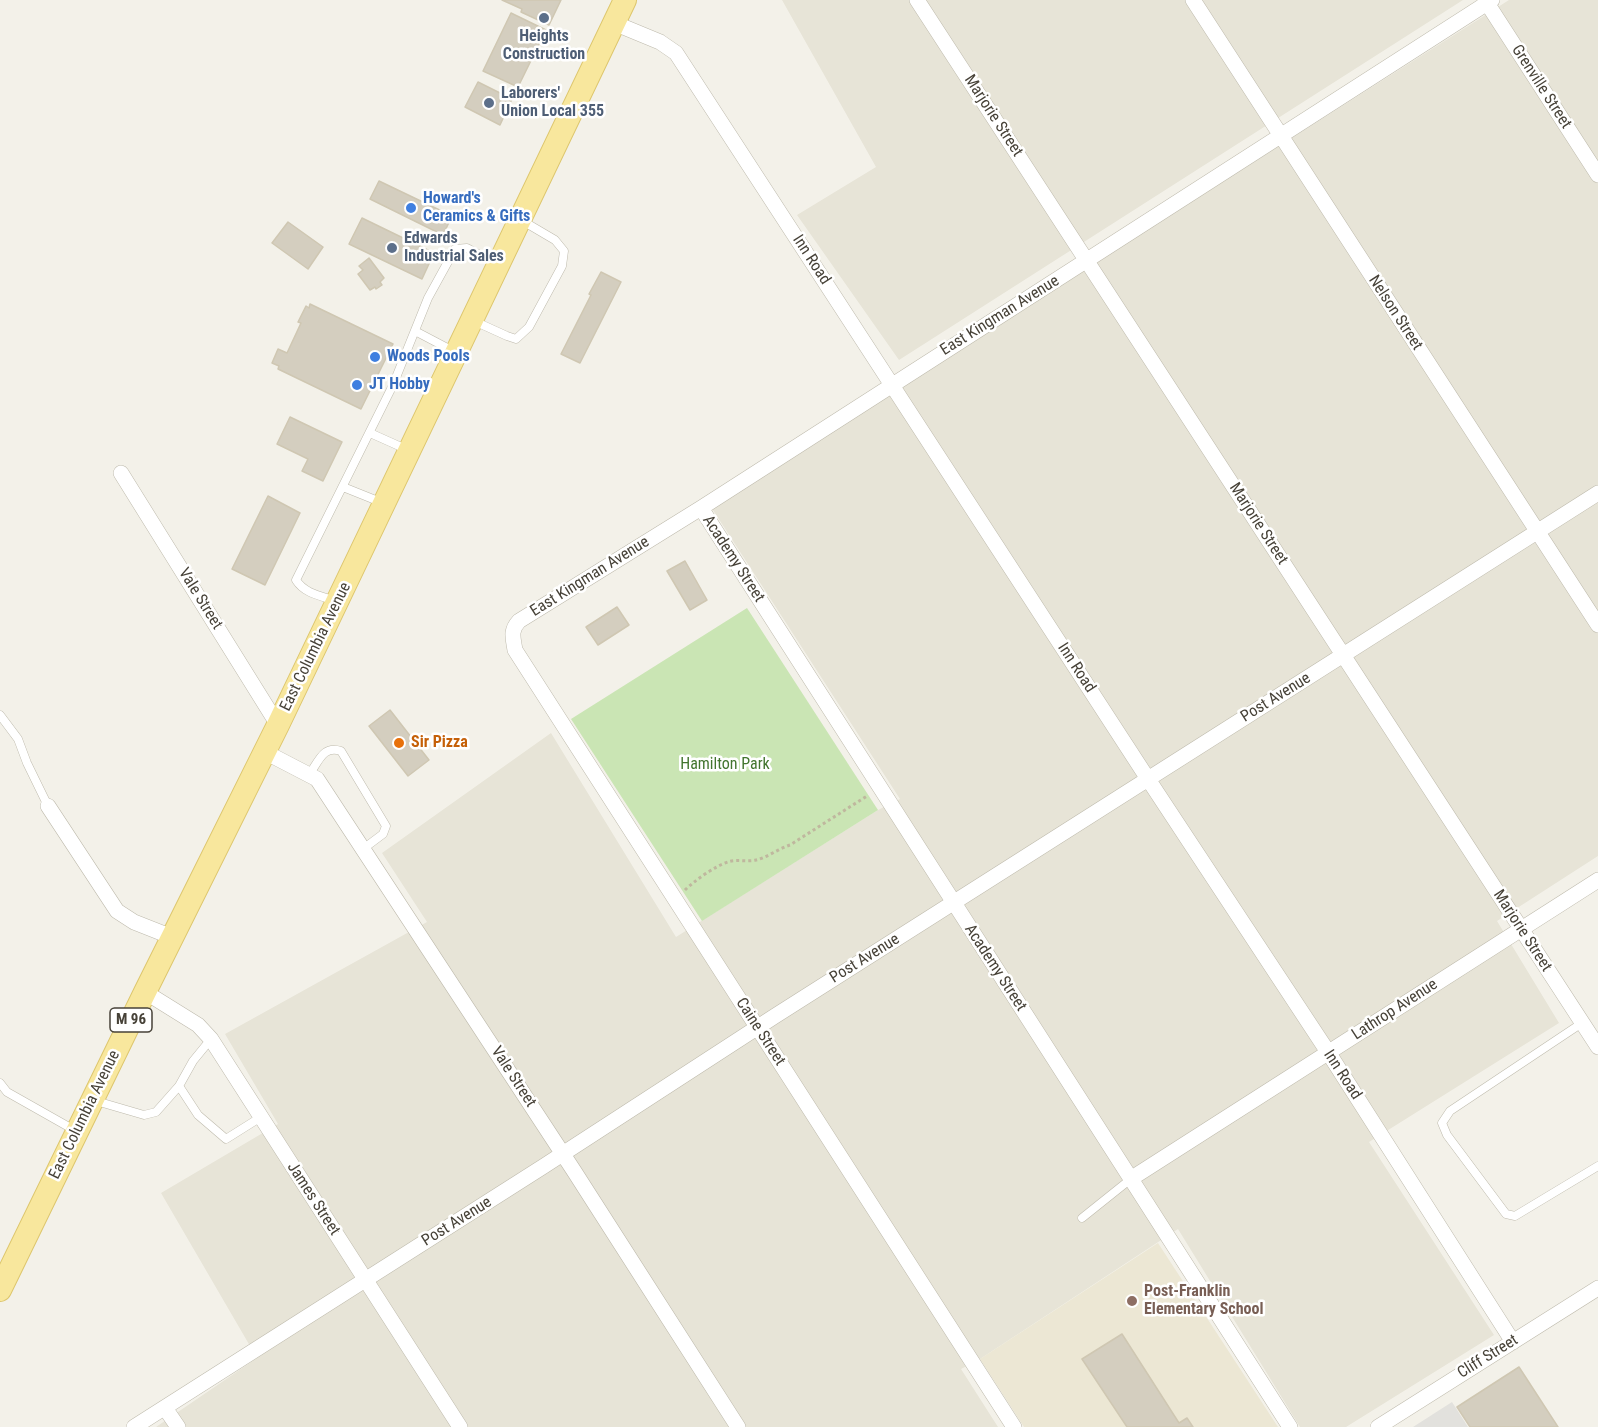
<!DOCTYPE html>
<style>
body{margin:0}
canvas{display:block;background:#f3f1e9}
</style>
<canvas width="1598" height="1427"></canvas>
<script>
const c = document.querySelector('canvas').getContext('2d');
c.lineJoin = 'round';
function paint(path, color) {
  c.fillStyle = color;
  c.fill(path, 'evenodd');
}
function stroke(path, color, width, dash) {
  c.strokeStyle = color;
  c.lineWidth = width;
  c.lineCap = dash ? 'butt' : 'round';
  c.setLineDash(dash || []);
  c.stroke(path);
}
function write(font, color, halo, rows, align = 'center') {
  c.font = font + ' "Roboto Condensed",sans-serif';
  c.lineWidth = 5;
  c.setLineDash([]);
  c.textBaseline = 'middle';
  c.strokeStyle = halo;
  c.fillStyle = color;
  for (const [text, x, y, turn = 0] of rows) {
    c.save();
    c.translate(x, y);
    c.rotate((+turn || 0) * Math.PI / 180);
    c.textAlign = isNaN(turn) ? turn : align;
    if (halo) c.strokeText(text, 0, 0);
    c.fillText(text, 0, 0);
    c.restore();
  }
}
const residential = new Path2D(`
 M782 0H1463L899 360 797 215 876 167Z
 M1509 0H1598V856L1497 921 1559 1023 1369 1142 1494 1335 1346 1427H1300L1178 1229 980 1359 961 1369 998 1427H156L257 1358 161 1193 278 1124 225 1034 427 922 382 853 551 733 676 937 878 810 900 799 711 507Z`);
const education = new Path2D(`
 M1158 1243 1278 1427H1024L980 1359Z`);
const green = new Path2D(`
 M747 608 878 810 702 921 571 719Z`);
const parking = new Path2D(`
 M1452 1402 1468 1427H1413Z`);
const building = new Path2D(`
 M502 0H561L549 25 521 12 522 9Z
 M511 13 546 30 518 87 483 71Z
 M478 82 512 99 500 125 465 107Z
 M379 181 452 216 443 235 370 199Z
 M362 218 434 253 422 279 349 244Z
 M288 222 323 247 308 269 272 243Z
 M369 258 384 278 380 282 382 285 376 289 375 287 370 290 358 274 363 270 359 266Z
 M601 272 621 282 580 363 561 354 591 295 589 294Z
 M310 304 393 344 361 409 278 369 279 366 272 363 278 349 287 353 301 323 298 322 306 306 309 308Z
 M290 417 342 442 323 481 302 471 308 459 277 444Z
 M268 496 300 513 265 585 232 569Z
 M685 561 707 600 690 610 667 571Z
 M617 607 629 625 598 645 586 627Z
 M390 710 429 760 408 776 369 726Z
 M1122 1334 1179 1423 1187 1418 1193 1427H1127L1082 1359Z
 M1519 1367 1558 1427H1470L1457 1407Z`);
const path = new Path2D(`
 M685 890C694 881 715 866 728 862 736 859 747 862 756 860 766 858 778 849 790 845L867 796`);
const service = new Path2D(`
 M474 321 507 336 516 339 529 327 562 266 564 251 555 240 521 220
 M415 331 455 352
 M370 433 408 450
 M343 487 383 503
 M336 601C321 596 305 594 296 580L393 385 428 298 455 249 467 248 497 264
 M0 715 18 739 27 763 48 806
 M309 775C319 761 323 745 341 751L386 826 383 834 363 849
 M1582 1023 1450 1111 1442 1123 1447 1135 1506 1214 1515 1216 1598 1166
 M0 1083 7 1092 76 1131
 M179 1086 198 1115 226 1139 261 1117
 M96 1101 144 1115 156 1112 179 1086 193 1061 211 1039
 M1082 1218 1132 1178`);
const minor = new Path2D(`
 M917 0 1598 1047
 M1193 0 1598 625
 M1485 0 1598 175
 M614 23 660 42 676 53 1148 779 1328 1052 1513 1342
 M121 473 278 725
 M701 508 1290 1427
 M265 752 317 779 574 1171 738 1427
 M48 806 117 911 134 922 172 937
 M145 992 198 1025 211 1039 460 1427
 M1132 1178 1598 880
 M165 1408 178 1427
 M134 1427 544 1166 775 1016 1598 493
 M1014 1427 515 650C513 637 510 631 519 621L701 508 1492 0
 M1378 1427 1598 1288`);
const primary = new Path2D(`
 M0 1290 145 992 278 725 625 0`);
const markers = [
 [544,18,6,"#5c6f8a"],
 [489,103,6,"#5c6f8a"],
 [411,208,6,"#3f7fe0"],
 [392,248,6,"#5c6f8a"],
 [375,357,6,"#3f7fe0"],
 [357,385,6,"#3f7fe0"],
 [399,743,6,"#e8710a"],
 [1132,1301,6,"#8d6e63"]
];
const shields = [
 [131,1020,42]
];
const shieldNames = [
 ["M 96",131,1020]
];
const serviceNames = [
 ["Heights",544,37,"center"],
 ["Construction",544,55,"center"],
 ["Laborers'",501,94],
 ["Union Local 355",501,112],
 ["Edwards",404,239],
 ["Industrial Sales",404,257]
];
const streetNames = [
 ["Grenville Street",1541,87,57],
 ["Marjorie Street",993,116,57],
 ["Inn Road",811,260,57],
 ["Nelson Street",1395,313,57],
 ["East Kingman Avenue",1000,316,-32],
 ["Marjorie Street",1258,524,57],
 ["Academy Street",733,559,57],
 ["East Kingman Avenue",590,577,-32],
 ["Vale Street",200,599,58],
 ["East Columbia Avenue",316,647,-64],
 ["Inn Road",1076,668,57],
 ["Post Avenue",1276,698,-32],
 ["Marjorie Street",1522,931,57],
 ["Post Avenue",865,959,-32],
 ["Academy Street",995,968,57],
 ["Lathrop Avenue",1395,1010,-33],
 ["Caine Street",760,1032,57],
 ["Inn Road",1342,1075,57],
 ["Vale Street",513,1077,57],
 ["East Columbia Avenue",85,1115,-64],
 ["James Street",313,1199,57],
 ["Post Avenue",457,1222,-32],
 ["Cliff Street",1488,1357,-32]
];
const shopNames = [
 ["Howard's",423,199],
 ["Ceramics & Gifts",423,217],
 ["Woods Pools",387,357],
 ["JT Hobby",369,385]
];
const foodNames = [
 ["Sir Pizza",411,743]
];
const parkNames = [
 ["Hamilton Park",725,765]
];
const educationNames = [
 ["Post-Franklin",1144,1292],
 ["Elementary School",1144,1310]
];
paint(residential, '#e7e4d7');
paint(education, '#ece7d4');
paint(green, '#cae5b4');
paint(parking, '#e2e1dd');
paint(building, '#d4cebf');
stroke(building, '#cfc7b2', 1.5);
stroke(service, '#bebaac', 9);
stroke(minor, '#bebaac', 16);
stroke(primary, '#ddc66d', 24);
stroke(path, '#bfb79e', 3, [3, 3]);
stroke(service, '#fff', 8);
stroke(minor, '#fff', 15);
stroke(primary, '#f8e79d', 22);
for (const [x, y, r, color] of markers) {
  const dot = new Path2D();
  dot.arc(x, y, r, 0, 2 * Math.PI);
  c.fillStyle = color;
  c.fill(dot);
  stroke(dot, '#fff', 2);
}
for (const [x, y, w] of shields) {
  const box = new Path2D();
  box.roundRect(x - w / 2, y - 12, w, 24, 4.5);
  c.fillStyle = '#fff';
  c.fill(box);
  stroke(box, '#474238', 1.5);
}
write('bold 15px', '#474238', null, shieldNames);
write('bold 16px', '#4e5e75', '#fff', serviceNames, 'left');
write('16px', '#474238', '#fff', streetNames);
write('bold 16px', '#366cbe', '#fff', shopNames, 'left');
write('bold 16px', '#c56008', '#fff', foodNames, 'left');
write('16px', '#42752e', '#fff', parkNames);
write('bold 16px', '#785e54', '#fff', educationNames, 'left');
</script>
